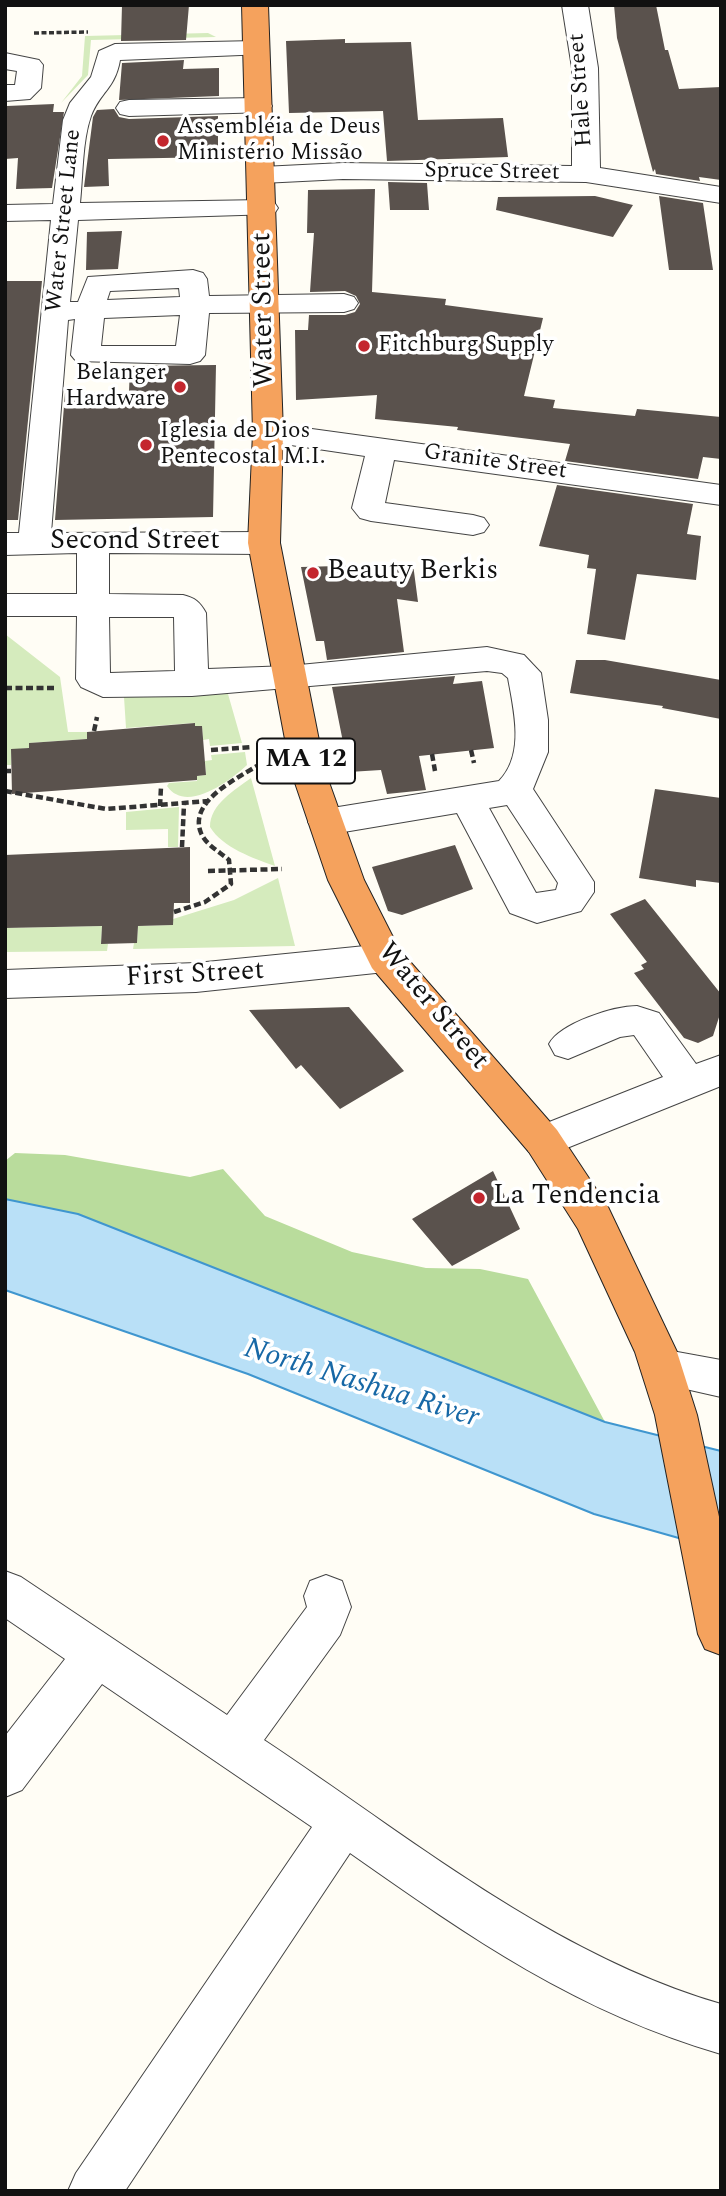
<!DOCTYPE html>
<meta charset="utf-8">
<style>
body{margin:0}
#map{position:relative;width:726px;height:2196px;overflow:hidden;background:#fffdf5;font-family:Spectral,serif}
canvas{display:block}
.frame{position:absolute;inset:0;border:7px solid #111;pointer-events:none}
</style>
<div id="map">
<canvas width="726" height="2196"></canvas>
<div class="frame"></div>
</div>
<script>
const c = document.querySelector('canvas').getContext('2d');
c.lineJoin = 'round';
function paint(path, color) {
  c.fillStyle = color;
  c.fill(path, 'evenodd');
}
function stroke(path, color, width, dash) {
  c.strokeStyle = color;
  c.lineWidth = width;
  c.lineCap = dash ? 'butt' : 'round';
  c.setLineDash(dash || []);
  c.stroke(path);
}
function write(font, color, halo, rows, align = 'center') {
  c.font = font + ' Spectral,serif';
  c.lineWidth = 7;
  c.setLineDash([]);
  c.textBaseline = 'middle';
  c.strokeStyle = halo;
  c.fillStyle = color;
  for (const [text, x, y, turn = 0] of rows) {
    c.save();
    c.translate(x, y);
    c.rotate((+turn || 0) * Math.PI / 180);
    c.textAlign = isNaN(turn) ? turn : align;
    if (halo) c.strokeText(text, 0, 0);
    c.fillText(text, 0, 0);
    c.restore();
  }
}
const green = new Path2D(`
 M208 33 216 37 91 40 88 75 61 103 82 76 85 36Z
 M5 634 60 677 68 732H87V739L29 743V748L11 750V765H5Z
 M228 694 242 743 210 746 209 739 203 740 202 726H195L194 723 126 728 124 697Z
 M245 752 247 765C230 781 186 814 167 786L169 783 197 781V776L206 775 205 761 212 760 211 755Z
 M251 778 275 866C253 858 223 848 210 827 210 804 235 790 251 778Z
 M179 807 178 847H168V829L126 830V812Z
 M278 878 295 946 133 949 134 943H137L138 926 173 925V919L234 900Z
 M102 926 101 943 108 944 107 951 5 952V928Z`);
const forest = new Path2D(`
 M15 1153 65 1155 190 1177 223 1169 265 1216 352 1252 426 1268 480 1269 528 1279 605 1422 78 1214 5 1199V1161Z`);
const water = new Path2D(`
 M5 1199 78 1214 605 1422 721 1451V1550L594 1514 248 1374 5 1290Z`);
const building = new Path2D(`
 M122 5H189L186 40 121 41Z
 M614 5H656L665 50H668L679 89 721 87V180L699 177 700 181 656 174 655 169 653 172 617 38Z
 M345 39V43L411 42 418 120 503 118 508 157 387 161 383 111 289 113 286 41Z
 M184 60 183 69 219 68V96L119 100 122 63Z
 M54 104 53 112H64L52 188 16 189 18 158 5 159 7 106Z
 M114 109 119 117 129 119 218 116V157L108 159 109 186 84 187 93 117 97 110Z
 M388 182 427 183 429 210H390Z
 M375 189 372 292 446 299 445 305 543 318 524 396 555 400 553 408 635 416 637 409 721 417V459L703 457 698 479 565 461 570 444 457 430 458 427 375 419 377 395 296 400 295 330H308L309 315H345L355 312 360 304 356 296 345 291 310 292 314 233H307L308 190Z
 M595 196 633 205 613 237 496 210 498 197Z
 M659 196 703 203 713 270H669Z
 M122 231 118 269 86 270 87 232Z
 M5 281H42L18 520H5Z
 M216 365 213 517 55 520 65 393 129 392 130 366Z
 M557 485 693 504 687 534 701 536 696 580 637 574 625 640 587 634 596 569 587 568 589 555 539 546Z
 M413 564 418 602 397 599 404 652 327 660 324 641H316L301 567Z
 M576 660H605L721 680V719L662 708 663 706 570 693Z
 M455 676 453 684 482 681 494 748 419 756 426 790 387 794 381 770 349 772 332 687Z
 M195 723V726H202L206 775 197 776V780L12 794 11 749 29 748V743L87 739V732Z
 M655 789 721 798V883L696 880V887L639 878Z
 M455 845 473 889 402 915 388 911 372 867Z
 M190 847V903H174L173 925 138 926 137 943 101 944 102 926 5 928V855Z
 M645 899 721 994V1011L713 1036 698 1043 684 1038 634 973 644 969 641 965 647 962 610 914Z
 M349 1007 404 1071 340 1109 301 1065 296 1069 249 1010Z
 M493 1171 520 1229 452 1266 412 1219Z`);
const pathFar1 = new Path2D(`
 M34 33 88 32`);
const path = new Path2D(`
 M5 688H57
 M94 731 97 717
 M211 750 252 747
 M471 750 474 763
 M432 754 435 771
 M5 771H11
 M5 791 106 809 209 801
 M160 806 161 787
 M182 847 184 804
 M208 871 282 869
 M174 912 205 902 231 884 229 860C220 852 206 845 201 833 188 802 236 779 257 766`);
const minor = new Path2D(`
 M562 5H588L598 68 600 168 721 187V203L586 182 343 179 262 183 252 181 248 175 252 169 262 167 343 163 572 166V68Z
 M256 41 265 44 269 49 265 54 120 60C115 89 100 92 91 116 82 142 83 176 80 203L264 200 274 202 278 208 274 214 78 220 70 302H78L88 277 193 270 203 273 207 279 209 296 344 294 354 297 358 303 354 309 344 312 209 313 205 355 200 361 190 364 76 361 71 355 75 319 68 320 51 533 264 532 275 536 280 543 275 550 264 554 109 553V594L183 595C195 598 200 602 206 613L208 669 289 666 487 647 524 655 541 673 548 720V752L533 789 594 882V892L581 911 537 923 510 913 457 813 326 835 314 831 308 822 314 813 326 809 499 781C525 754 514 712 508 678L502 673 487 671 192 696 103 697 81 687 76 679 77 616H5V594H77V553L5 555V533H19L51 220 5 221V205L53 204 63 120 70 103 91 77 99 51 115 44ZM179 288 180 297 107 300 110 291ZM180 315 176 346H101L104 318ZM109 617H174L175 671 110 673ZM507 805 558 883 556 890 536 893 489 808Z
 M5 53 39 60 43 65 41 88 30 99 5 101V85H15L17 71 5 69Z
 M259 98 268 100 272 106 268 112 129 116 120 114 116 108 120 102 129 100Z
 M268 423 721 485V505L394 460 385 503 473 515 484 518 489 525 484 532 473 535 371 521 360 518 352 508 365 456 257 440 253 433 257 426Z
 M385 944 398 948 403 958 398 968 385 972 196 992 5 998V970L196 963Z
 M637 1006 659 1013 696 1064 721 1055V1086L557 1152 543 1157 529 1152 523 1141 529 1130 663 1077 634 1035 620 1037 568 1059 555 1055 549 1044C560 1023 614 1006 637 1006Z
 M661 1349 721 1360V1397L646 1380 640 1367 646 1354Z
 M5 1571 21 1577 227 1715 307 1607 304 1596 310 1581 326 1575 342 1581 351 1607 340 1635 264 1740C409 1836 552 1955 721 2004V2054C577 2012 471 1938 350 1853L125 2191H68L76 2173 312 1827 102 1684 22 1790 5 1797V1736L65 1659 5 1618Z`);
const highway = new Path2D(`
 M242 5H268L283 433 280 543 325 771 364 880 399 949 557 1130 608 1207 677 1352 697 1415 721 1526V1655L705 1649 698 1634 655 1415 635 1352 578 1229 529 1152 372 968 328 880 291 771 248 543 253 433Z`);
const markers = [
 [163,141,7,"#c4262e"],
 [364,346,7,"#c4262e"],
 [180,387,7,"#c4262e"],
 [146,445,7,"#c4262e"],
 [313,573,7,"#c4262e"],
 [479,1198,7,"#c4262e"]
];
const farStreetnames = [
 ["Hale Street",582,90,-94],
 ["Spruce Street",492,173,1],
 ["Water Street Lane",65,221,-84],
 ["Granite Street",495,463,8]
];
const farPoinames = [
 ["Assembléia de Deus",177,128],
 ["Ministério Missão",177,154],
 ["Fitchburg Supply",378,346],
 ["Belanger",166,374,"right"],
 ["Hardware",166,400,"right"],
 ["Iglesia de Dios",160,432],
 ["Pentecostal M.I.",160,458]
];
const shields = [
 [306,761,98]
];
const shieldNames = [
 ["MA 12",306,761]
];
const streetNames = [
 ["Water Street",265,310,-91],
 ["Second Street",135,543],
 ["First Street",195,976,-3],
 ["Water Street",432,1007,50]
];
const poiNames = [
 ["Beauty Berkis",327,573],
 ["La Tendencia",493,1198]
];
const waterNames = [
 ["North Nashua River",361,1385,17]
];
paint(green, '#d5ebbd');
paint(forest, '#b9dc9c');
paint(water, '#b9e0f7');
stroke(water, '#3f96cf', 2);
paint(building, '#5a524d');
stroke(minor, '#444', 2);
stroke(highway, '#222', 2);
stroke(pathFar1, '#333', 3.5, [5, 2.5]);
stroke(path, '#333', 4.5, [7, 3.5]);
paint(minor, '#fff');
paint(highway, '#f5a25d');
for (const [x, y, r, color] of markers) {
  const dot = new Path2D();
  dot.arc(x, y, r, 0, 2 * Math.PI);
  c.fillStyle = color;
  c.fill(dot);
  stroke(dot, '#fff', 2.5);
}
write('23px', '#111', '#fff', farStreetnames);
write('23px', '#111', '#fff', farPoinames, 'left');
for (const [x, y, w] of shields) {
  const box = new Path2D();
  box.roundRect(x - w / 2, y - 22.5, w, 45, 5);
  c.fillStyle = '#fff';
  c.fill(box);
  stroke(box, '#111', 2);
}
write('bold 26px', '#111', null, shieldNames);
write('28px', '#111', '#fff', streetNames);
write('28px', '#111', '#fff', poiNames, 'left');
write('italic 30px', '#1768a6', '#fff', waterNames);
</script>
